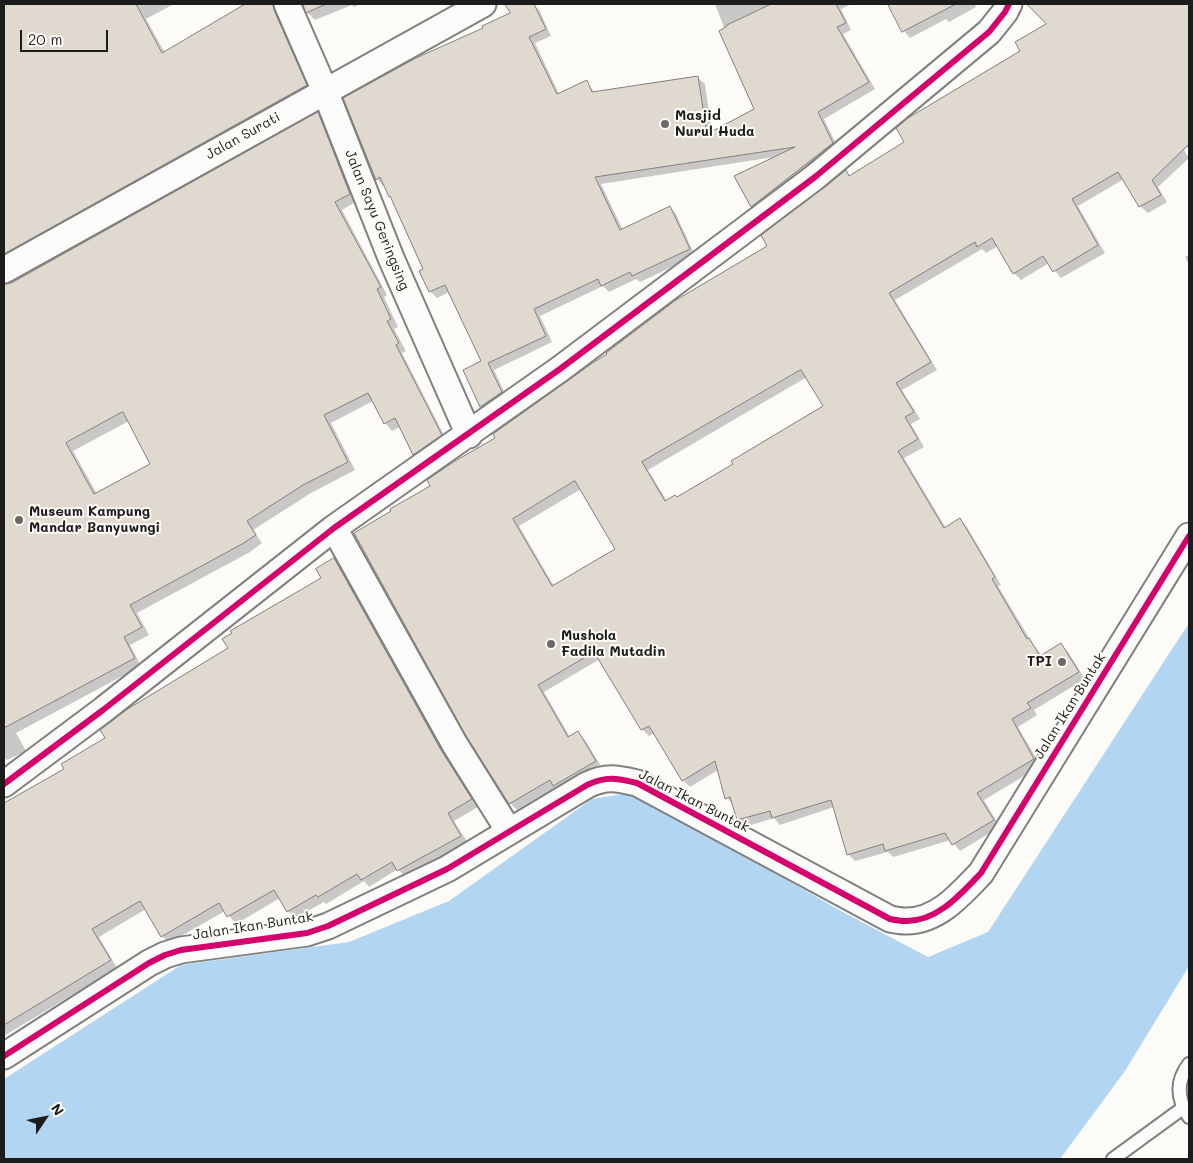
<!DOCTYPE html>
<style>
body{margin:0}
#map{position:relative;width:1193px;height:1163px;overflow:hidden;background:#fcfbf8;font-family:Mali,sans-serif}
canvas{display:block}
.frame{position:absolute;inset:0;border:5px solid #1c1c1c;pointer-events:none}
.north{position:absolute;left:20px;top:1093px;width:50px;height:50px;-webkit-text-stroke:4px #fdfcf7;paint-order:stroke;rotate:56deg;font-size:14px;font-weight:700;line-height:20px;text-align:center;color:#1c1c1c}
.north::after{content:'';display:block;margin:auto;width:18px;height:22px;background:#1c1c1c;clip-path:polygon(50% 0,100% 100%,50% 72%,0 100%)}
.scale{position:absolute;left:20px;top:30px;width:88px;height:22px;box-sizing:border-box;border:2px solid #1c1c1c;border-top:0;padding-left:6px;font-size:15px;line-height:18px;white-space:nowrap;color:#1c1c1c;-webkit-text-stroke:4px #fdfcf7;paint-order:stroke}
</style>
<div id="map">
<canvas width="1193" height="1163"></canvas>
<div class="frame"></div>
<div class="north">N</div>
<div class="scale">20 m</div>
</div>
<script>
const c = document.querySelector('canvas').getContext('2d');
c.lineJoin = 'round';
function paint(path, color) {
  c.fillStyle = color;
  c.fill(path, 'evenodd');
}
function stroke(path, color, width, dash) {
  c.strokeStyle = color;
  c.lineWidth = width;
  c.lineCap = dash ? 'butt' : 'round';
  c.setLineDash(dash || []);
  c.stroke(path);
}
function write(font, color, halo, rows, align = 'center') {
  c.font = font + ' Mali,sans-serif';
  c.lineWidth = 4;
  c.setLineDash([]);
  c.textBaseline = 'middle';
  c.strokeStyle = halo;
  c.fillStyle = color;
  for (const [text, x, y, turn = 0] of rows) {
    c.save();
    c.translate(x, y);
    c.rotate((+turn || 0) * Math.PI / 180);
    c.textAlign = isNaN(turn) ? turn : align;
    if (halo) c.strokeText(text, 0, 0);
    c.fillText(text, 0, 0);
    c.restore();
  }
}
const water = new Path2D(`
 M1189 623V966L1125 1071 1060 1159H4V1079L181 965 349 942 449 901 592 799 635 792 839 910 928 957 988 932Z`);
const shadow = new Path2D(`
 M4 4H174L146 19 165 53 246 4H283L314 93 4 266Z
 M303 4H361L354 7 352 5 315 20 307 12Z
 M533 4 539 10 551 36 535 43 559 94 586 81 595 93 698 78 705 84 712 133 756 110 715 4H851L841 9 851 30 843 34 875 89 824 119 839 150 758 213 752 207 736 176 774 157 601 184 623 230 670 208 676 214 695 256 640 282 636 279 609 292 603 286 540 316 552 342 494 370 508 400 488 413 481 407 464 370 483 362 449 292 437 298 430 291 425 270 393 200 390 196 385 185 383 186 377 179 485 28 484 27Z
 M889 4H975L976 7 949 22 946 19 910 38 904 31Z
 M1040 4H1189V146L1184 150 1189 158 1158 187 1167 202 1148 213 1140 206 1124 179 1078 206 1105 253 1061 278 1049 263 1021 280 1014 273 998 246 986 253 982 249 895 300 937 370 902 390 920 419 911 424 924 447 904 458 946 528 960 520 967 527 1001 585 998 586 1031 641 1042 656 1061 645 1068 652 1085 679 1034 710 1037 715 1018 727 1041 766 984 800 1000 827 960 851 951 840 893 857 888 852 855 861 848 854 834 807 780 825 774 818 745 827 738 819 734 805 727 798 718 770 690 787 683 780 655 733 649 736 642 729 600 659 544 692 570 737 578 733 585 740 602 768 561 792 556 787 517 810 510 803 431 487 496 438 769 247 846 172 850 176 906 143 1022 52 1048 24 1034 10ZM807 377 824 406 735 464 677 498 667 501 648 470ZM581 489 617 549 554 586 519 526Z
 M318 114 325 121 357 201 342 210 387 295 384 297 398 327 394 329 406 351 402 353 448 443 422 462 414 454 400 427 392 431 385 423 373 401 331 423 355 470 311 493 253 530 262 543 250 552 137 613 149 635 130 645 141 666 16 733 26 751 7 760 4 757V649H5L4 646V567L10 564 4 553V285L11 284ZM129 421 151 465 97 494 73 451Z
 M1189 255V265L1185 257Z
 M334 560 341 567 448 759 478 807 454 821 468 843 405 877 398 869 369 887 364 881 326 904 324 902 295 918 288 911 280 898 236 924 225 911 169 943 162 936 146 909 99 937 117 968 4 1036V805L66 770 229 649 323 578Z`);
const building = new Path2D(`
 M4 4H136L162 53 245 4H273L274 10 307 85 4 254Z
 M303 4H326L306 13Z
 M505 4H534L546 29 529 37 557 94 587 80 592 92 698 76 707 134 754 109 719 31 727 26V25L771 4H836L846 23 837 27 869 82 818 112 833 143 751 207 734 176 795 147 595 177 620 230 670 206 690 249 632 276 630 272 601 286 598 279 534 309 546 336 488 363 502 392 480 407 463 370 481 361 445 285 429 292 419 271 423 269 390 196 389 197 380 177 376 180 343 98 416 58 483 28 482 26 510 13Z
 M888 4H956L902 32Z
 M1027 4H1189V144L1152 180 1161 195 1139 207 1118 172 1072 199 1098 245 1053 272 1043 256 1013 274 992 238 977 247 975 242 889 293 931 362 896 383 914 412 905 417 918 439 898 451 944 528 960 518 995 577 992 579 1027 639 1029 638 1040 656 1061 643 1079 672 1027 703 1031 708 1012 719 1034 759 977 793 994 820 952 845 945 833 885 851 883 844 847 855 831 800 772 818 770 811 737 820 730 797 725 799 715 761 682 781 649 726 641 730 594 652 538 685 568 737 578 731 596 761 553 786 550 780 509 804 466 736 354 533 391 511 390 509 430 486 427 480 455 461 495 438 493 434 594 362 607 354 606 353 676 300 767 246 761 235 846 170 849 176 904 142 896 128 908 118 1020 51 1015 42 1046 24ZM801 370 823 406 731 461 733 464 677 497 675 495 665 501 642 462ZM575 481 615 549 552 586 513 519Z
 M318 112 350 194 335 202 381 287 377 289 391 319 387 321 399 343 396 345 442 435 413 455 395 418 384 424 368 393 324 415 348 462 303 485 247 521 256 535 242 544 130 605 142 627 124 637 135 658 4 728V284L11 283ZM123 412 150 464 94 494 66 443Z
 M334 558 441 750 472 799 448 813 461 836 397 871 392 862 361 880 357 874 318 897 316 895 287 912 274 890 227 917 219 903 161 937 140 901 92 929 111 960 4 1025V803L64 769 61 764 105 738 100 730 126 710 228 648 222 639 232 633 230 631 321 578 316 569Z`);
const service = new Path2D(`
 M1189 1064C1176 1081 1177 1099 1189 1117
 M1113 1159 1183 1108`);
const minor = new Path2D(`
 M287 4 325 91 391 258 469 435
 M4 270 483 4
 M334 528 454 743 509 831
 M4 784 103 710 334 528 560 369 815 177 989 32 1005 12 1009 4
 M4 1056 149 963 165 955 181 950 307 933 328 926 447 869 587 785C606 776 616 778 637 783L890 919C895 920 900 921 905 921 937 922 961 894 981 873L1189 536`);
const cycleway = new Path2D(`
 M4 784 103 710 334 528 560 369 815 177 989 32 1005 12 1009 4
 M4 1056 149 963 165 955 181 950 307 933 328 926 447 869 587 785C606 776 616 778 637 783L890 919C895 920 900 921 905 921 937 922 961 894 981 873L1189 536`);
const markers = [
 [665,124,5,"#6a6a69"],
 [19,520,5,"#6a6a69"],
 [551,644,5,"#6a6a69"],
 [1062,662,5,"#6a6a69"]
];
const poiNames = [
 ["Masjid",675,116],
 ["Nurul Huda",675,132],
 ["Museum Kampung",29,512],
 ["Mandar Banyuwngi",29,528],
 ["Mushola",561,636],
 ["Fadila Mutadin",561,652],
 ["TPI",1052,662,"right"]
];
const streetNames = [
 ["Jalan Surati",243,136,-29],
 ["Jalan Sayu Geringsing",377,220,68],
 ["Jalan Ikan Buntak",1070,706,-58],
 ["Jalan Ikan Buntak",694,801,27],
 ["Jalan Ikan Buntak",253,926,-9]
];
paint(water, '#b2d6f2');
paint(shadow, '#0003');
paint(building, '#e0d9cf');
stroke(building, '#81807f', 1);
stroke(service, '#81807f', 16);
stroke(minor, '#81807f', 29);
stroke(service, '#fbfbf9', 12);
stroke(minor, '#fbfbf9', 25);
stroke(cycleway, '#d6006c', 6);
for (const [x, y, r, color] of markers) {
  const dot = new Path2D();
  dot.arc(x, y, r, 0, 2 * Math.PI);
  c.fillStyle = color;
  c.fill(dot);
  stroke(dot, '#fdfcf7', 2);
}
write('bold 14px', '#1c1c1c', '#fdfcf7', poiNames, 'left');
write('14px', '#1c1c1c', '#fdfcf7', streetNames);
</script>
